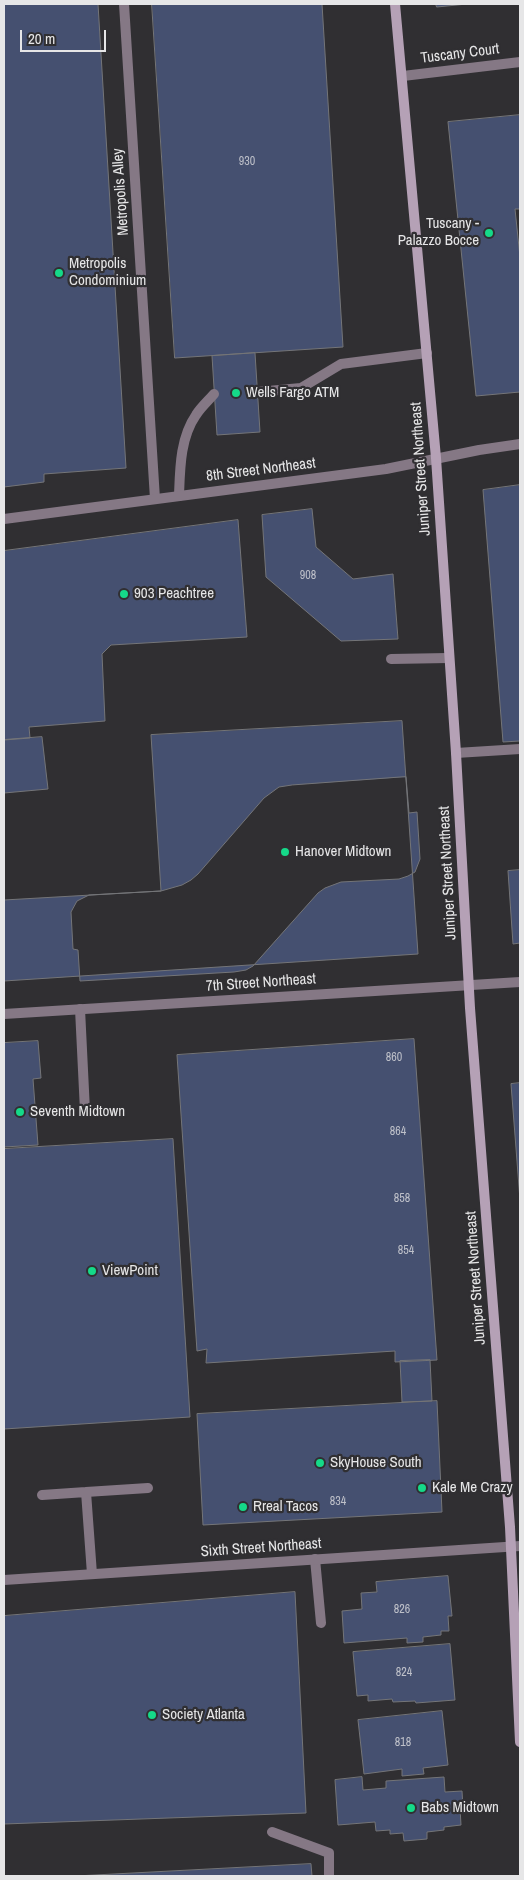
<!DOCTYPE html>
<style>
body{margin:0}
#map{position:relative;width:524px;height:1880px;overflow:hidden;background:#302f32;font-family:"Archivo Narrow",sans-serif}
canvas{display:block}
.frame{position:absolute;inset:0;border:5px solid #e6e6e7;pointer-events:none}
.scale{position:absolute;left:20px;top:30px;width:86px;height:22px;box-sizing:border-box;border:2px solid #e6e6e7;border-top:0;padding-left:6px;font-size:15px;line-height:18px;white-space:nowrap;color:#e6e6e7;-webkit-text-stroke:4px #302f32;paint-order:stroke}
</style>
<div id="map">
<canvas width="524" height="1880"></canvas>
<div class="frame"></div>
<div class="scale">20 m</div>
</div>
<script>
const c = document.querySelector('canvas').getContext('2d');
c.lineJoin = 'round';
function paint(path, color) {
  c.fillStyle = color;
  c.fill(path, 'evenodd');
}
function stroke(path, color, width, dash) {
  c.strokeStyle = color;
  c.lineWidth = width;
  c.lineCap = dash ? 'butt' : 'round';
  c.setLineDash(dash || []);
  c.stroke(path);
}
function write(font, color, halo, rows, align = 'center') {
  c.font = font + ' "Archivo Narrow",sans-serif';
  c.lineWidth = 4.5;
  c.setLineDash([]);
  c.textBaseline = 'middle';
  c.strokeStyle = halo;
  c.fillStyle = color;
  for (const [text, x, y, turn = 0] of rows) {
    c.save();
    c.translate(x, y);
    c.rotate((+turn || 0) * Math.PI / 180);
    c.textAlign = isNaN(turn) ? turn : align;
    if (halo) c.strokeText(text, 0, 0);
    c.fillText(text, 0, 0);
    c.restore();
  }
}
const building = new Path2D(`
 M4 4H98L126 468 44 474V482L4 487Z
 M152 4H322L343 347 175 358Z
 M436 4H467L437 7Z
 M520 115V209H515L520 257V392L476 396 448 122Z
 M255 353 260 432 217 435 212 356Z
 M520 485V741L503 742 483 490Z
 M312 509 316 547 353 579 393 574 398 639 341 641 266 577 262 515Z
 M238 520 247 637 111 645 102 654 105 721 29 727 30 738 4 740V551Z
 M402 721 418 954 4 981V900L161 891 151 735Z
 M42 737 48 789 4 793V740Z
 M406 777 409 813 417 812 420 859 415 872 408 876 399 879 341 882 325 888 318 893 253 966 246 970 234 972 80 981 78 950 73 949 71 912 77 901 89 895 161 891 182 885 191 880 198 874 264 798 279 787 292 785Z
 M520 870V943L513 944 508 871Z
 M414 1039 437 1360 395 1362V1351L206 1363 207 1349 197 1351 177 1055Z
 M38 1041 41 1078 33 1079 38 1145 4 1147V1043Z
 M520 1083V1200L511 1084Z
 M173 1139 190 1417 4 1429V1149Z
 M430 1360 432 1401 402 1402 400 1361Z
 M437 1401 442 1512 203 1525 197 1414Z
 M448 1576 452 1616H448L449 1631H441V1635L423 1637V1642L407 1643V1638L344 1643 342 1611 362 1609 361 1593 377 1592 376 1582Z
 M295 1592 306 1813 4 1824V1616Z
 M450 1644 455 1700 416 1703 415 1701 393 1702 392 1699 368 1701V1695L357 1696 353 1652Z
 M442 1711 448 1765 423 1768 424 1774 402 1776V1769L364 1774 358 1720Z
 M362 1777 363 1790 386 1788V1781L444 1777 445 1792 462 1791 463 1808H460L461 1825 444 1827V1830L427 1832V1839L404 1841 403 1833 390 1834V1830L376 1831 375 1822 338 1825 335 1780Z
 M311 1864 312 1876H76Z`);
const service = new Path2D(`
 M124 4 155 499
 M257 392 301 388 341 364 427 353
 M179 496C180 469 180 438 196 415 201 407 208 401 214 394
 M391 659 448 658
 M456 753 520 749
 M80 1009 85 1111
 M42 1495 86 1492
 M315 1559 321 1623
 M92 1574 86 1492 148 1488
 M272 1832 329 1853V1876`);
const minor = new Path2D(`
 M403 76 520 62
 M4 519 386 469 479 450 520 444
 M4 1014 520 982
 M4 1580 520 1546`);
const secondary = new Path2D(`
 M395 4 436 458 456 753 470 1008 510 1527 520 1742`);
const markers = [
 [489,233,5,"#15d989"],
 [59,273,5,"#15d989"],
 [236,393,5,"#15d989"],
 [124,594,5,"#15d989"],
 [285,852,5,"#15d989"],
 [20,1112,5,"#15d989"],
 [92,1271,5,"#15d989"],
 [320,1463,5,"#15d989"],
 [422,1488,5,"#15d989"],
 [243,1507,5,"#15d989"],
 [152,1715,5,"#15d989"],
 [411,1808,5,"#15d989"]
];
const numberNames = [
 ["930",247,162],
 ["908",308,576],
 ["860",394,1058],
 ["864",398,1132],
 ["858",402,1199],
 ["854",406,1251],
 ["834",338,1502],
 ["826",402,1610],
 ["824",404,1673],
 ["818",403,1743]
];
const streetNames = [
 ["Tuscany Court",460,54,-7],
 ["Metropolis Alley",121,192,-94],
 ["Juniper Street Northeast",421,469,-94],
 ["8th Street Northeast",261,470,-7],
 ["Juniper Street Northeast",448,873,-93],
 ["7th Street Northeast",261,983,-4],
 ["Juniper Street Northeast",476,1278,-94],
 ["Sixth Street Northeast",261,1548,-4]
];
const poiNames = [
 ["Tuscany -",479,224,"right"],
 ["Palazzo Bocce",479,241,"right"],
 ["Metropolis",69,264],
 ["Condominium",69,281],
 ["Wells Fargo ATM",246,393],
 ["903 Peachtree",134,594],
 ["Hanover Midtown",295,852],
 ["Seventh Midtown",30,1112],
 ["ViewPoint",102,1271],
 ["SkyHouse South",330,1463],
 ["Kale Me Crazy",432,1488],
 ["Rreal Tacos",253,1507],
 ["Society Atlanta",162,1715],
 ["Babs Midtown",421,1808]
];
paint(building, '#455070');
stroke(building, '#747578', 1);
stroke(service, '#857885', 10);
stroke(minor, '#857885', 10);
stroke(secondary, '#b5a1b6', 10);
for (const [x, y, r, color] of markers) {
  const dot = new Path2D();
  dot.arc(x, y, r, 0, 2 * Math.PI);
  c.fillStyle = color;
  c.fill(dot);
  stroke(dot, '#302f32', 2);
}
write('12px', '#bec0c9', null, numberNames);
write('15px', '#e6e6e7', '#302f32', streetNames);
write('15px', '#e6e6e7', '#302f32', poiNames, 'left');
</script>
